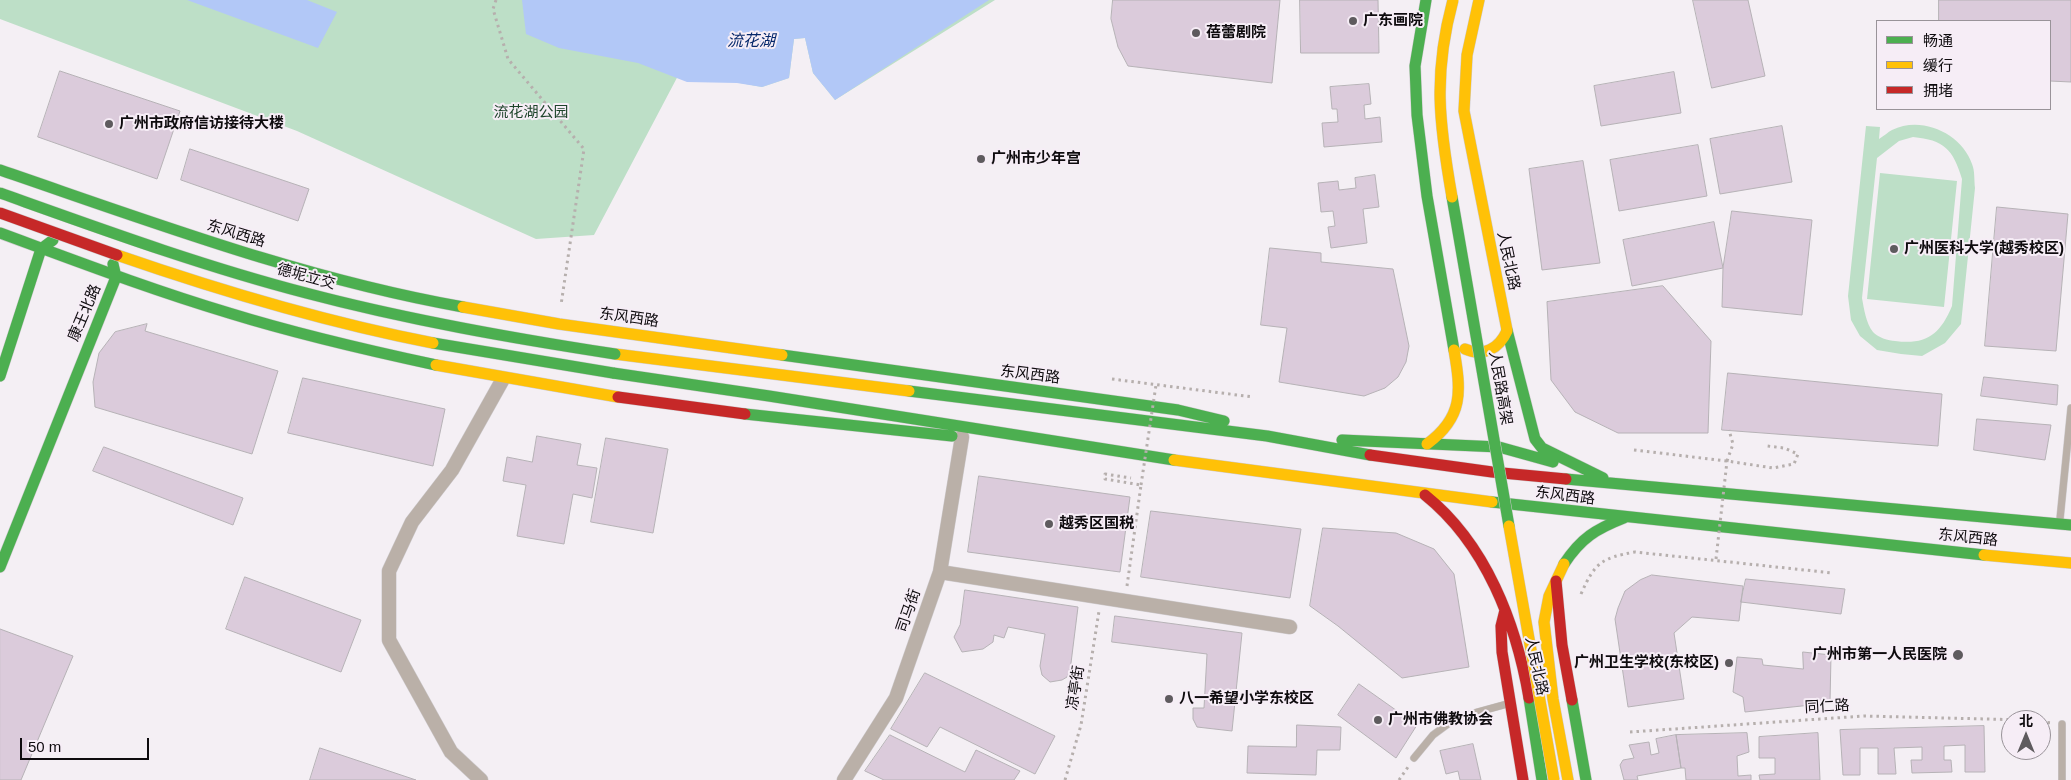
<!DOCTYPE html>
<meta charset="utf-8">
<style>
body{margin:0}
#map{position:relative;width:2071px;height:780px;overflow:hidden;background:#f4eff4;font-family:Helvetica,"Noto Sans SC",sans-serif}
canvas{display:block}
.legend{position:absolute;left:1876px;top:20px;width:175px;height:90px;box-sizing:border-box;background:#f6edf6;border:1px solid #999399;margin:0;padding:6px 9px;list-style:none;font-size:15px;color:#0e0b0e}
.legend li{display:flex;align-items:center;gap:10px;height:25px}
.legend b{width:25px;border:1px solid #999399}
.north{position:absolute;left:2001px;top:710px;width:50px;height:50px;box-sizing:border-box;background:#f6edf6;border:1px solid #999399;border-radius:50%;rotate:0deg;font-size:14px;font-weight:700;line-height:20px;text-align:center;color:#0e0b0e}
.north::after{content:'';display:block;margin:auto;width:18px;height:22px;background:#5e5b5e;clip-path:polygon(50% 0,100% 100%,50% 72%,0 100%)}
.scale{position:absolute;left:20px;top:738px;width:129px;height:22px;box-sizing:border-box;border:2px solid #0e0b0e;border-top:0;padding-left:6px;font-size:15px;line-height:18px;white-space:nowrap;color:#0e0b0e;-webkit-text-stroke:4px #f6edf6;paint-order:stroke}
</style>
<div id="map">
<canvas width="2071" height="780"></canvas>
<ul class="legend">
<li><b style="height:6px;background:#4caf50"></b>畅通</li>
<li><b style="height:6px;background:#ffc107"></b>缓行</li>
<li><b style="height:6px;background:#c62828"></b>拥堵</li>
</ul>
<div class="north">北</div>
<div class="scale">50 m</div>
</div>
<script>
const c = document.querySelector('canvas').getContext('2d');
c.lineJoin = 'round';
function paint(path, color) {
  c.fillStyle = color;
  c.fill(path, 'evenodd');
}
function stroke(path, color, width, dash) {
  c.strokeStyle = color;
  c.lineWidth = width;
  c.lineCap = dash ? 'butt' : 'round';
  c.setLineDash(dash || []);
  c.stroke(path);
}
function write(font, color, halo, rows, align = 'center') {
  c.font = font + ' Helvetica,"Noto Sans SC",sans-serif';
  c.lineWidth = 4;
  c.setLineDash([]);
  c.textBaseline = 'middle';
  c.strokeStyle = halo;
  c.fillStyle = color;
  for (const [text, x, y, turn = 0] of rows) {
    c.save();
    c.translate(x, y);
    c.rotate((+turn || 0) * Math.PI / 180);
    c.textAlign = isNaN(turn) ? turn : align;
    if (halo) c.strokeText(text, 0, 0);
    c.fillText(text, 0, 0);
    c.restore();
  }
}
const green = new Path2D(`
 M0 0H995L835 100 813 73 805 38 794 39 789 78 762 87 680 72 594 235 536 239 297 131 0 19Z
 M1866 126 1880 127 1879 139C1884 136 1888 132 1892 130 1922 115 1962 134 1972 164 1975 171 1974 180 1975 188L1961 324 1945 343 1922 356 1901 354 1877 350 1860 336 1851 320 1848 296ZM1913 137C1944 140 1953 149 1962 179L1952 306C1940 335 1926 345 1895 341 1889 341 1877 337 1873 332 1866 323 1864 309 1862 298L1877 158 1899 141Z
 M1880 173 1957 181 1944 307 1867 299Z`);
const water = new Path2D(`
 M187 0H307L337 12 318 48Z
 M522 0H989L835 100 813 73 805 38 794 39 789 78 762 87 737 83 687 82 638 63 559 48 526 34Z`);
const building = new Path2D(`
 M1113 0H1280L1272 83 1128 66 1118 47 1111 19Z
 M1300 0H1378L1379 53H1301Z
 M1693 0H1748L1765 76 1712 88Z
 M1939 0H2071V82L2050 81V21H1939Z
 M60 71 180 111 157 179 38 137Z
 M1674 72 1681 113 1601 126 1594 86Z
 M1369 84 1371 104 1364 105 1365 119 1380 117 1382 142 1324 147 1322 123 1338 122 1337 109H1332L1330 87Z
 M1782 126 1792 182 1720 194 1710 139Z
 M1698 145 1707 196 1619 211 1610 160Z
 M190 149 309 189 298 221 181 180Z
 M1583 161 1600 263 1542 270 1529 169Z
 M1375 175 1379 207 1363 209 1367 243 1331 248 1328 227 1335 226 1333 211 1321 212 1318 183 1338 181 1339 190 1356 188 1355 178Z
 M1997 207 2068 214 2056 351 1985 346Z
 M1732 211 1812 220 1802 315 1722 307 1723 268Z
 M1714 222 1723 268 1632 286 1623 240Z
 M1270 248 1321 253V262L1393 269 1409 346 1406 362 1398 377 1385 388 1364 396 1279 382 1287 328 1261 325Z
 M1663 286 1711 341 1708 433H1618L1575 412 1551 380 1547 302Z
 M147 324 145 331 278 371 252 454 95 407 93 382 99 353 115 332Z
 M1728 373 1942 394 1938 446 1722 430Z
 M1984 377 2058 385 2057 405 1981 396Z
 M303 378 445 409 433 466 288 433Z
 M1977 419 2051 425 2045 460 1974 450Z
 M537 436 581 444 577 465 597 468 592 498 573 494 564 544 517 536 526 485 503 481 507 457 532 462Z
 M606 438 668 449 653 533 591 522Z
 M104 447 243 498 233 525 93 471Z
 M979 476 1130 497 1120 572 968 552Z
 M1151 511 1301 529 1290 598 1141 577Z
 M1323 528 1396 533 1434 549 1454 574 1469 667 1402 678 1338 626 1310 606Z
 M1652 575 1743 586 1739 621 1692 617 1674 633 1684 699 1628 707 1615 619 1618 608 1625 591 1640 580Z
 M245 577 361 620 341 672 226 629Z
 M1746 579 1845 589 1841 614 1741 602Z
 M965 590 1078 607 1070 671 1067 677 1062 680 1050 682 1042 675 1040 666 1045 634 1008 627 1004 638 994 635 993 642 983 649 962 652 954 637 960 625Z
 M1115 616 1242 633 1232 731 1197 727 1193 719V708H1204L1207 654 1112 642Z
 M0 629 73 656 21 780H0Z
 M1803 652 1831 655 1830 703 1745 712 1743 697 1733 692 1737 657 1762 659 1763 665 1803 669Z
 M925 673 1055 736 1035 774 940 727 927 747 891 729Z
 M1359 684 1417 725 1396 758 1338 715Z
 M1297 725 1341 727 1340 750H1317L1316 775 1247 773 1248 746 1296 747Z
 M1984 726 1985 772H1965V745L1944 746V760H1951L1952 772 1912 773 1911 760H1922V747L1894 748 1896 774H1878V748H1860V775H1843L1840 730Z
 M1747 733 1749 752 1737 756 1738 776 1751 775V780H1686L1685 768H1681L1676 735Z
 M1818 733 1820 780H1760L1759 775 1775 774V758H1759V737Z
 M890 735 965 772 976 750 1020 771 1014 780H884L865 771Z
 M1676 735 1681 768 1637 776 1638 780H1624L1620 765 1623 760 1634 758 1629 745 1649 742 1651 755 1659 753 1656 739Z
 M1473 744 1481 780H1460L1458 771 1446 774 1440 751Z
 M320 748 416 780H310Z`);
const path = new Path2D(`
 M496 0 493 9 508 59 584 149 561 305
 M1112 379 1253 397
 M1634 450 1727 461 1773 468 1794 464 1798 454 1784 448 1767 446
 M1727 461 1733 444 1729 430
 M1127 586 1141 485 1105 479V474L1131 478
 M1581 594C1595 562 1602 558 1635 552L1833 573
 M2041 722 2053 723
 M1630 732 1864 716 2026 720
 M1065 780 1081 725 1099 611
 M1399 780 1408 767`);
const lane = new Path2D(`
 M2060 519 2071 408
 M1414 758 1433 735 1456 718 1507 704
 M2062 780V724`);
const street = new Path2D(`
 M940 572 1290 627
 M481 780 451 752 389 640V571L412 522 452 470 503 379
 M844 780 896 698 940 572 962 437`);
const fast = new Path2D(`
 M1426 0 1415 66 1417 115 1427 196 1454 350
 M0 170C152 222 304 279 463 307
 M0 233C76 261 152 290 229 313 297 334 366 350 436 365
 M1507 330 1535 439 1542 448 1603 478
 M782 355 1178 410 1224 421
 M613 373 769 396 1174 460
 M0 376 41 249 53 240
 M909 391 1267 436 1370 455
 M745 414 952 436
 M1342 440 1499 447 1553 462
 M1566 479 2071 525
 M1492 502 1984 555
 M1564 564C1581 538 1596 529 1624 518
 M0 567 116 277 113 264
 M1529 698 1542 780
 M1572 700 1586 780`);
const slow = new Path2D(`
 M1479 0 1467 55 1464 111 1507 330
 M463 307 559 324 782 355
 M1465 349C1483 357 1499 349 1507 331
 M615 354 909 391
 M436 365 618 397
 M1427 444C1464 417 1461 391 1454 350
 M1174 460 1492 502
 M1984 555 2071 563
 M1564 564 1549 596 1544 622 1553 699 1568 780`);
const jam = new Path2D(`
 M618 397 745 414
 M1370 455 1492 472 1566 479
 M1425 495C1486 544 1516 623 1529 698
 M1556 581 1562 645 1572 700
 M1505 610 1501 626 1502 652 1523 780`);
const pathBridge = new Path2D(`
 M1141 485 1156 385
 M1716 559 1727 461`);
const fastBridge = new Path2D(`
 M0 193C101 229 202 266 306 293 408 320 511 338 615 354
 M1452 197 1509 526
 M433 343 613 373`);
const slowBridge = new Path2D(`
 M1452 197C1439 123 1433 74 1453 0
 M117 255C221 291 325 322 433 343
 M1509 526 1554 780`);
const jamBridge = new Path2D(`
 M0 213 117 255`);
const markers = [
 [1353,21,5,"#5e5b5e"],
 [1196,33,5,"#5e5b5e"],
 [109,124,5,"#5e5b5e"],
 [981,159,5,"#5e5b5e"],
 [1894,249,5,"#5e5b5e"],
 [1049,524,5,"#5e5b5e"],
 [1958,655,6,"#5e5b5e"],
 [1729,663,5,"#5e5b5e"],
 [1169,699,5,"#5e5b5e"],
 [1378,720,5,"#5e5b5e"]
];
const poiNames = [
 ["广东画院",1363,21],
 ["蓓蕾剧院",1206,33],
 ["广州市政府信访接待大楼",119,124],
 ["广州市少年宫",991,159],
 ["广州医科大学(越秀校区)",1904,249],
 ["越秀区国税",1059,524],
 ["广州市第一人民医院",1947,655,"right"],
 ["广州卫生学校(东校区)",1719,663,"right"],
 ["八一希望小学东校区",1179,699],
 ["广州市佛教协会",1388,720]
];
const parkNames = [
 ["流花湖公园",531,113]
];
const streetNames = [
 ["东风西路",236,234,17],
 ["人民北路",1508,261,78],
 ["德坭立交",306,277,15],
 ["康王北路",85,313,-67],
 ["东风西路",629,318,8],
 ["东风西路",1030,375,7],
 ["人民路高架",1500,388,80],
 ["东风西路",1565,496,7],
 ["东风西路",1968,538,6],
 ["司马街",909,611,-71],
 ["人民北路",1536,666,78],
 ["凉亭街",1076,688,-81],
 ["同仁路",1827,707,-3]
];
const waterNames = [
 ["流花湖",751,42]
];
paint(green, '#bddfc7');
paint(water, '#b2c8f7');
paint(building, '#dbcbdb');
stroke(building, '#b6b2b6', 1);
stroke(lane, '#cecbce', 8);
stroke(street, '#cecbce', 15);
stroke(fast, '#cecbce', 12);
stroke(slow, '#cecbce', 12);
stroke(jam, '#cecbce', 12);
stroke(path, '#b6afad', 3, [2.5, 4]);
stroke(lane, '#bab0a8', 7);
stroke(street, '#bab0a8', 14);
stroke(fast, '#4caf50', 11);
stroke(slow, '#ffc107', 11);
stroke(jam, '#c62828', 11);
stroke(fastBridge, '#cecbce', 12, []);
stroke(slowBridge, '#cecbce', 12, []);
stroke(jamBridge, '#cecbce', 12, []);
stroke(pathBridge, '#b6afad', 3, [2.5, 4]);
stroke(fastBridge, '#4caf50', 11);
stroke(slowBridge, '#ffc107', 11);
stroke(jamBridge, '#c62828', 11);
for (const [x, y, r, color] of markers) {
  const dot = new Path2D();
  dot.arc(x, y, r, 0, 2 * Math.PI);
  c.fillStyle = color;
  c.fill(dot);
  stroke(dot, '#f6edf6', 2);
}
write('bold 15px', '#0e0b0e', '#f6edf6', poiNames, 'left');
write('15px', '#1e442b', '#f6edf6', parkNames);
write('15px', '#0e0b0e', '#f6edf6', streetNames);
write('italic 16px', '#05276a', '#f6edf6', waterNames);
</script>
